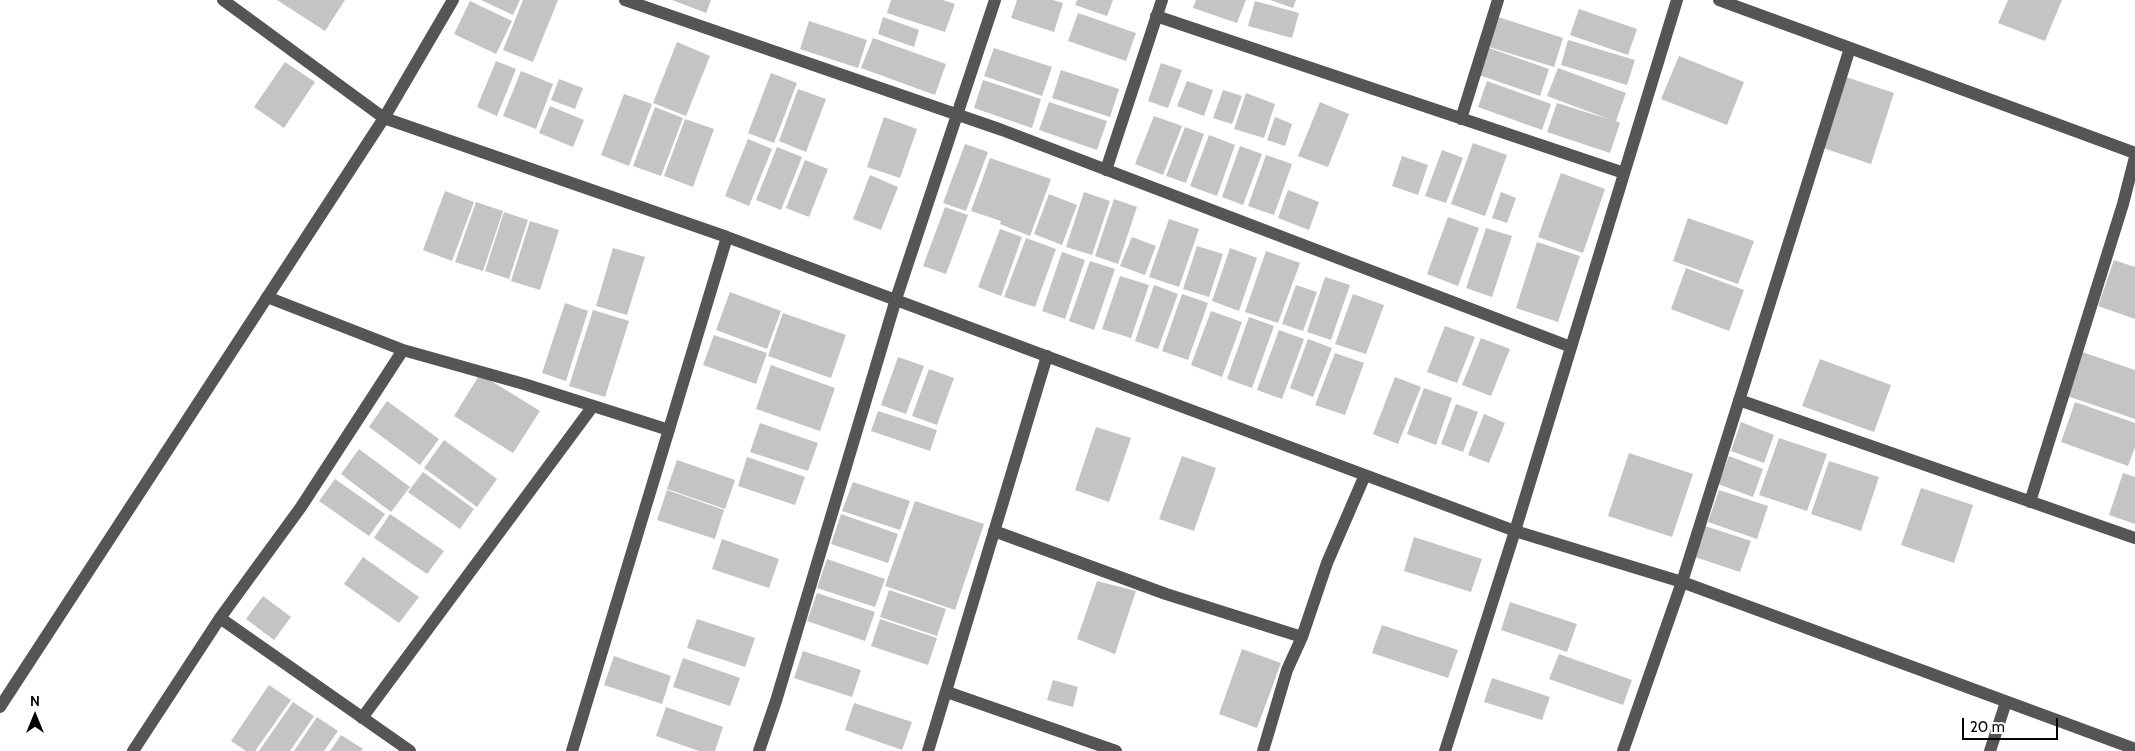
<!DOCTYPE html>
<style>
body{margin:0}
#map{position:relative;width:2135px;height:751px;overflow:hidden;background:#fff;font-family:Cabin,sans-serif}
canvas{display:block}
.north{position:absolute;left:10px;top:691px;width:50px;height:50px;-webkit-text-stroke:4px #fff;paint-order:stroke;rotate:0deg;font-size:14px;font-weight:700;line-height:20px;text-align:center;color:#000}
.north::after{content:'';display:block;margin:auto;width:18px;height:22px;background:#000;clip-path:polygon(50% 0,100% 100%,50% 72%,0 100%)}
.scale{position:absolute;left:1962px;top:718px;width:96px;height:22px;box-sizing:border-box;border:2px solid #000;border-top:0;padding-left:6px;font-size:15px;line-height:18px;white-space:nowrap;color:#000;-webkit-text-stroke:4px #fff;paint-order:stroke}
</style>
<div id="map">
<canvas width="2135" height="751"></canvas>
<div class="north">N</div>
<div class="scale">20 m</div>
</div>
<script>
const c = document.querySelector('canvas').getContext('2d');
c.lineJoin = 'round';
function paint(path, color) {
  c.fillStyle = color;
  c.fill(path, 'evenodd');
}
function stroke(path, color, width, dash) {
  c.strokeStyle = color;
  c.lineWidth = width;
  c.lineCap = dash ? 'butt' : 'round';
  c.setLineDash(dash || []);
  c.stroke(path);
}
const building = new Path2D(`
 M277 0H345L325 31Z
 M481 0H520L513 15Z
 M523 0H558L533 62 503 50Z
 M672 0H711L706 13Z
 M891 0H943L955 4 945 32 887 13Z
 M1017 0H1053L1063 3 1054 32 1011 18Z
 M1077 0H1113L1107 16 1075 5Z
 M1196 0H1246L1237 23 1193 8Z
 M1270 0H1296L1293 8Z
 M2008 0H2062L2045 41 1998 23Z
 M470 1 512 21 496 54 454 34Z
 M1255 1 1299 13 1292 38 1248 26Z
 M1579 9 1637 29 1628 55 1570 35Z
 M1078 13 1136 33 1126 61 1068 41Z
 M883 17 919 30 914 47 878 34Z
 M1498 17 1563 38 1554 67 1489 47Z
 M809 21 867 40 858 68 800 49Z
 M873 38 946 64 935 95 861 68Z
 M1568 40 1635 60 1627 85 1561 65Z
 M677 42 710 56 686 116 653 103Z
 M994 48 1052 67 1042 96 984 76Z
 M1489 48 1549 69 1540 96 1479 75Z
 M1679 56 1744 82 1727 125 1661 99Z
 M496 61 516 69 497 116 477 107Z
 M285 62 315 82 284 128 254 107Z
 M1161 63 1182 70 1168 108 1148 101Z
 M1558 68 1626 93 1616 121 1620 123 1610 153 1547 132 1557 103 1611 120 1547 96Z
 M1061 70 1119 89 1110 117 1052 98Z
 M521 71 553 84 536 129 503 116Z
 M771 73 797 83 774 143 748 133Z
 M1843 76 1894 93 1871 164 1820 147Z
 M559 79 583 88 575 109 551 100Z
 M983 80 1041 99 1032 128 974 108Z
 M1187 81 1213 90 1204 116 1177 106Z
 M1487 81 1551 104 1542 130 1478 107Z
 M798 89 826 99 806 152 779 141Z
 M1223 90 1242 96 1232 124 1213 118Z
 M1246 93 1275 104 1264 138 1234 129Z
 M624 94 652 104 629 166 601 155Z
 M1049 102 1107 121 1097 150 1039 130Z
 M1320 102 1349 114 1328 167 1298 156Z
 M550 106 584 120 573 147 539 133Z
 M655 107 683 118 661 176 633 166Z
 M1154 116 1182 126 1163 175 1135 164Z
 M884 117 917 129 900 178 867 167Z
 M1275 117 1292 124 1285 146 1267 140Z
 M685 119 714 129 693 187 664 176Z
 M1185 127 1204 134 1186 183 1166 176Z
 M1209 135 1235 145 1217 196 1190 186Z
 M748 139 772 149 749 206 725 196Z
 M1473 143 1507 155 1485 216 1451 204Z
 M965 144 988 152 966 211 943 203Z
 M1240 146 1262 154 1243 205 1222 197Z
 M777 147 802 157 781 210 756 200Z
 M1442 150 1463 158 1446 203 1425 196Z
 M1266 155 1292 164 1274 215 1248 206Z
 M1402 156 1428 165 1418 195 1392 186Z
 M990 158 1051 179 1030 236 1000 224 1001 221 971 211Z
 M805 160 828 169 809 217 786 208Z
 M1561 173 1605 189 1583 253 1538 237Z
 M870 175 898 187 881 230 853 219Z
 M1288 190 1319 202 1309 230 1278 218Z
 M445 191 474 202 452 261 423 250Z
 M1084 192 1110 201 1092 255 1066 247Z
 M1501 192 1516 198 1507 223 1492 218Z
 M1049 194 1077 205 1062 245 1034 234Z
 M1114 199 1137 207 1118 264 1095 256Z
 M476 202 503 211 483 271 455 262Z
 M945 207 968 215 946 274 923 266Z
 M504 212 528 220 509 279 485 271Z
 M1448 217 1479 228 1458 286 1427 274Z
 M1688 218 1754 241 1738 284 1673 261Z
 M1169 219 1199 229 1179 287 1149 277Z
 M530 221 559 230 540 290 511 281Z
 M1486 228 1512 236 1492 297 1466 288Z
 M1000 229 1022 237 1001 296 978 287Z
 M1132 237 1156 246 1145 275 1120 266Z
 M1026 238 1056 249 1035 307 1004 297Z
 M1537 242 1580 256 1558 322 1516 308Z
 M1197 246 1223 254 1209 297 1183 289Z
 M613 248 645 257 627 315 596 306Z
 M1230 248 1257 258 1239 311 1212 301Z
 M1266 251 1300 263 1278 323 1245 312Z
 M1062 252 1085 260 1065 319 1042 311Z
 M2114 260 2135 267V319L2098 306Z
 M1090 261 1115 269 1094 330 1069 321Z
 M1686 268 1744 290 1729 331 1671 309Z
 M1120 276 1149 285 1131 338 1102 329Z
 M1325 277 1350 285 1331 340 1307 332Z
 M1154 285 1178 294 1158 349 1135 341Z
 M1296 285 1317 292 1303 331 1282 324Z
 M730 292 781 311 767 349 716 330Z
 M1182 294 1208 303 1188 360 1162 351Z
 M1353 294 1384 305 1366 354 1335 344Z
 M565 303 588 311 566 381 542 373Z
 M593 310 629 321 605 397 569 386Z
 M1211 311 1242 322 1222 377 1191 365Z
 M783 313 846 335 831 378 768 356Z
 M1249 317 1274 326 1252 388 1227 379Z
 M1445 326 1475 337 1457 383 1427 372Z
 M1279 330 1304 339 1282 399 1257 390Z
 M714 335 767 353 756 384 703 365Z
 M1481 338 1510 349 1491 396 1462 385Z
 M1308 339 1332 348 1313 397 1290 388Z
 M2082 352 2135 370V419L2067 396Z
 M1335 353 1364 363 1345 415 1315 405Z
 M898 357 924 366 906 414 881 405Z
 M1820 359 1891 385 1874 432 1802 406Z
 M771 365 835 388 820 431 756 409Z
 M929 369 954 378 937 425 912 416Z
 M480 374 540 411 513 453 454 416Z
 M1395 377 1421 387 1398 444 1373 434Z
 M1424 388 1452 398 1436 445 1407 434Z
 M387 401 439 439 420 465 369 427Z
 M2075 402 2135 423V447L2128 466 2061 442Z
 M1456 404 1478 412 1463 452 1441 444Z
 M878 411 937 430 930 451 871 431Z
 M1484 414 1505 423 1489 463 1468 455Z
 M1741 422 1774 435 1764 463 1731 451Z
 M760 423 818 443 808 471 750 452Z
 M1096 427 1131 438 1109 502 1075 490Z
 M1779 438 1827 454 1807 511 1759 495Z
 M444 440 497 479 477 507 424 468Z
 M359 449 410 487 391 512 341 474Z
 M1629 453 1693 474 1672 537 1608 516Z
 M1182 456 1216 468 1194 531 1159 519Z
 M1729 456 1763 469 1753 497 1718 484Z
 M747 457 805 477 795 505 738 486Z
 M677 460 735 480 725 509 667 489Z
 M1829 461 1879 477 1861 531 1811 514Z
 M423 472 474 509 460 529 408 492Z
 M2123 473 2135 477V524L2109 515Z
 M335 479 385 514 369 536 319 501Z
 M853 482 910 501 900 530 842 511Z
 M1921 488 1973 505 1954 563 1901 545Z
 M667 490 724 510 715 539 657 520Z
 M1719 490 1768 506 1757 539 1708 522Z
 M915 501 984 524 955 610 885 586Z
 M390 514 444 551 427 574 374 538Z
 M841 514 898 534 888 563 831 544Z
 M1702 525 1751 541 1740 572 1692 556Z
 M1414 537 1482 559 1471 592 1404 571Z
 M722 539 779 559 769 588 712 569Z
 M363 557 419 597 399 623 344 584Z
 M827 559 885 579 875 607 817 588Z
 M1097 581 1136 591 1115 654 1077 639Z
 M889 590 946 609 937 636 880 617Z
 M817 593 875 612 865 641 807 621Z
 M263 596 291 617 274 640 246 619Z
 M1510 602 1577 624 1567 652 1501 630Z
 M697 619 755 638 745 667 687 648Z
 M880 619 937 638 928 665 871 646Z
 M1382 625 1458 650 1448 678 1372 653Z
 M1242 649 1281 663 1257 728 1219 714Z
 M803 651 861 670 852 697 794 678Z
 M1559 654 1632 680 1623 705 1549 679Z
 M614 656 671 676 662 704 604 685Z
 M683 658 740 678 730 706 673 687Z
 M1492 678 1550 697 1542 720 1484 702Z
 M1053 680 1078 687 1073 707 1047 700Z
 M269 685 291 700 255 751H246L231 741Z
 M293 702 314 716 290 751H259Z
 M854 703 912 722 902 750 845 730Z
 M666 707 723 727 715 751H699L656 736Z
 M317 717 338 731 324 751H294Z
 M341 735 363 749 361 751H330Z`);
const minor = new Path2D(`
 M453 0 384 118 727 237 1515 531 1682 582 2135 749
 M625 0 1002 130 1571 347
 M1719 0 1850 48
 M1156 16 1624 173
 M1461 119 1498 0
 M1106 170 1162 0
 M267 297 403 350 524 384 669 430
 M1739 400 2135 538
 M2030 502 2123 204 2135 157
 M994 531 1166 594 1302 637
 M220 618 410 751
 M947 692 1116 751
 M0 707 384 118 223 0
 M362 718 593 406
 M133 751 220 618 301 507 403 350
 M572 751 727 237
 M759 751 776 701 896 299 995 0
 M928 751 1047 356
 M1263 751 1287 670 1302 637 1327 563 1365 475
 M1445 751 1515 531 1677 0
 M1623 751 1682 582 1850 48 2135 153
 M1990 751 2006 702`);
paint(building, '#c4c4c4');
stroke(minor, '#555', 12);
</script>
